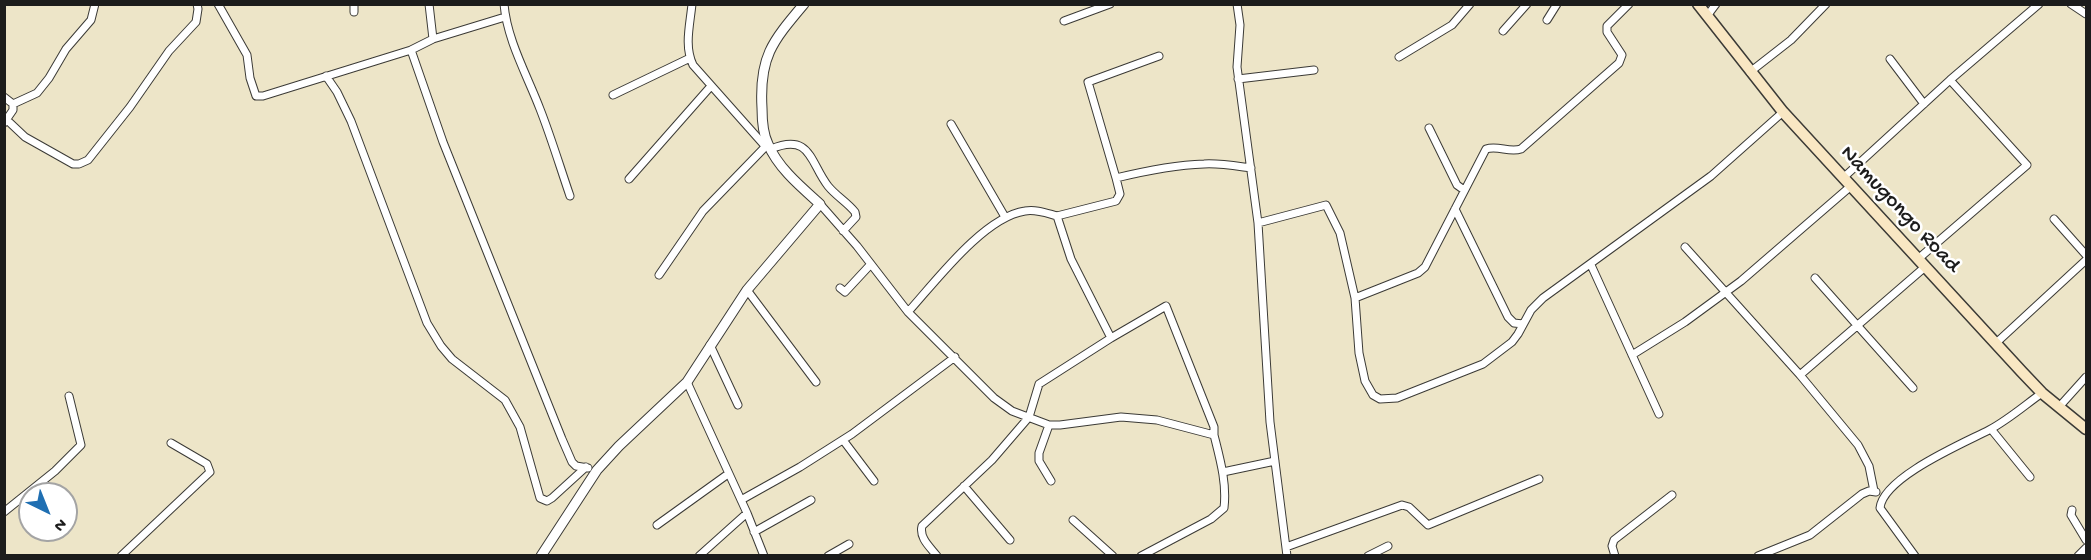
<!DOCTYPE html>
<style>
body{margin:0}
#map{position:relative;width:2091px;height:560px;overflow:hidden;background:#ede5c8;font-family:"Gochi Hand",sans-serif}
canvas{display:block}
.frame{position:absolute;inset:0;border:6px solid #1c1c1c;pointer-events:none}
.north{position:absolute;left:18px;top:482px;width:60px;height:60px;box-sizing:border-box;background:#fff;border:2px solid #a4a4a4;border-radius:50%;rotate:137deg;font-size:16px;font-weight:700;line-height:24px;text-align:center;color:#1c1c1c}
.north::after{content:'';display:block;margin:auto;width:21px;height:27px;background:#1f6fb2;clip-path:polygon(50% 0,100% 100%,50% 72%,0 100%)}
</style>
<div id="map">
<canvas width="2091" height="560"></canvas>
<div class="frame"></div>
<div class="north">N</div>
</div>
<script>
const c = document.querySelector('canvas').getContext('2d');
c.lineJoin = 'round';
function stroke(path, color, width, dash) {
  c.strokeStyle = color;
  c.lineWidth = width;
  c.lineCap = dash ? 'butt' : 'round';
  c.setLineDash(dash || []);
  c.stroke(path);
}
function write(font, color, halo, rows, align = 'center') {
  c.font = font + ' "Gochi Hand",sans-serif';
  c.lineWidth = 5;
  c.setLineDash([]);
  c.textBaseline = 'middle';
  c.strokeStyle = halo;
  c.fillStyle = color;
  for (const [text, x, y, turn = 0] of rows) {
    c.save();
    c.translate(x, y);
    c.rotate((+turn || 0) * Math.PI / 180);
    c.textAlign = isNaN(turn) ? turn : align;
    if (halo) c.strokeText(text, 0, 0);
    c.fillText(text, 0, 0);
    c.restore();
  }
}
const minor = new Path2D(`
 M218 4 247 55 250 78 256 96H263L411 50 433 39 505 17
 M354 4V12
 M429 4 433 39
 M504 4C507 40 527 75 540 109 551 137 560 167 570 196
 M692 4C690 25 684 46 693 65L765 146
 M1237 4 1240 25 1237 67 1258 223 1270 422 1287 556
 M2071 4 2086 14
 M1707 16 1716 4
 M1547 20 1557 4
 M1064 21 1110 4
 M1503 31 1527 4
 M411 50 443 142 562 439 572 462 576 466 588 468
 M1399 57 1452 25 1470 4
 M1890 59 1924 104
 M1750 72 1791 40 1826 4
 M326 76 337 92 351 121 427 323 441 346 452 359 505 400 520 427 540 498 547 501 552 498 586 467
 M1238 79 1314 70
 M613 95 690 58
 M4 97 13 104V110L4 123
 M13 104 37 93 49 78 66 49 91 20 95 4
 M7 120 25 137 73 164H79L88 160 130 107 169 51 196 22 198 9 197 4
 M951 124 1005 217
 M1429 128 1457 185 1464 190
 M771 149C811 132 810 163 828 186 836 196 847 202 855 212L856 217 843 231
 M1116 178 1088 82 1159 56
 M1843 178 1950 80 2039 4
 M629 179 711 86
 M820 204 857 246 908 312 994 398 1012 411 1049 425H1060L1121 417 1157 420 1214 435C1220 459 1227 483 1224 508L1211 519 1141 556
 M1455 209 1508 317 1514 323 1523 324
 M2054 219 2086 255
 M1258 223 1326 205 1340 233 1355 298 1359 353 1365 381 1373 395 1380 399 1397 398 1483 364 1512 342 1518 334 1531 310 1543 298 1711 176 1783 112
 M1685 247 1800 375 1858 445 1869 466 1874 491
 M1918 259 2027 165 1950 80
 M1591 265 1659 414
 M659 275 703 211 768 144
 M1815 278 1913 388
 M840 288 845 292 871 264
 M747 290 816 382
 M1355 298 1418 273 1425 267 1486 149C1498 145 1509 153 1521 149L1619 63 1622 55 1607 32V26L1629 4
 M908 312C936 281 984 217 1025 211 1036 209 1046 213 1057 216
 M1111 338 1166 306 1214 427V435
 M1995 344 2086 260
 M710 345 738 405
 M1632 355 1685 322 1741 281 1851 186
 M1800 375 1925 267
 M687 382 747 513 764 556
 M2059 407 2086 377
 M1049 425 1039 453V461L1051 481
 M1991 429 2030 477
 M843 440 874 481
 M1223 472 1275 461
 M964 486 1010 540
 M741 500 800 467 852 434 955 357
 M2072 510 2071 515 2086 540
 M4 512 55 471 81 445 69 396
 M1073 520 1113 556
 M657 525 728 474
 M754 532 811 500
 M1286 547 1402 505 1409 507 1428 525 1539 479
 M121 556 210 472 207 464 171 443
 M699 556 747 513
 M828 556 849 544
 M937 556C930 547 919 538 922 526L992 460 1029 417 1039 384 1111 338 1071 259 1057 216 1116 201 1120 194 1116 178C1145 171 1174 165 1204 164 1219 163 1236 166 1251 168
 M1368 556 1388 546
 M1615 556 1612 546 1614 540 1672 495
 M1758 556 1810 535 1862 494 1869 491 1876 492
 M1915 556 1880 508C1883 477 1964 443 1989 430 2008 420 2025 405 2042 393
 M2078 556 2086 548`);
const tertiary = new Path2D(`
 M541 556 597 470 619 446 687 382 747 290 820 204C801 187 778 168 768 144 763 134 762 119 762 108 759 57 772 42 804 4`);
const secondary = new Path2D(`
 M1698 4 1783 112 2022 372 2042 393 2086 429`);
const streetNames = [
 ["Namugongo Road",1899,210,47]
];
stroke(minor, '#3b3a36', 9);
stroke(tertiary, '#3b3a36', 11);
stroke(secondary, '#3b3a36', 13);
stroke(minor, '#fff', 7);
stroke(tertiary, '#fff', 9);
stroke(secondary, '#f9e7c3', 10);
write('22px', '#1c1c1c', '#fff', streetNames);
</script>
